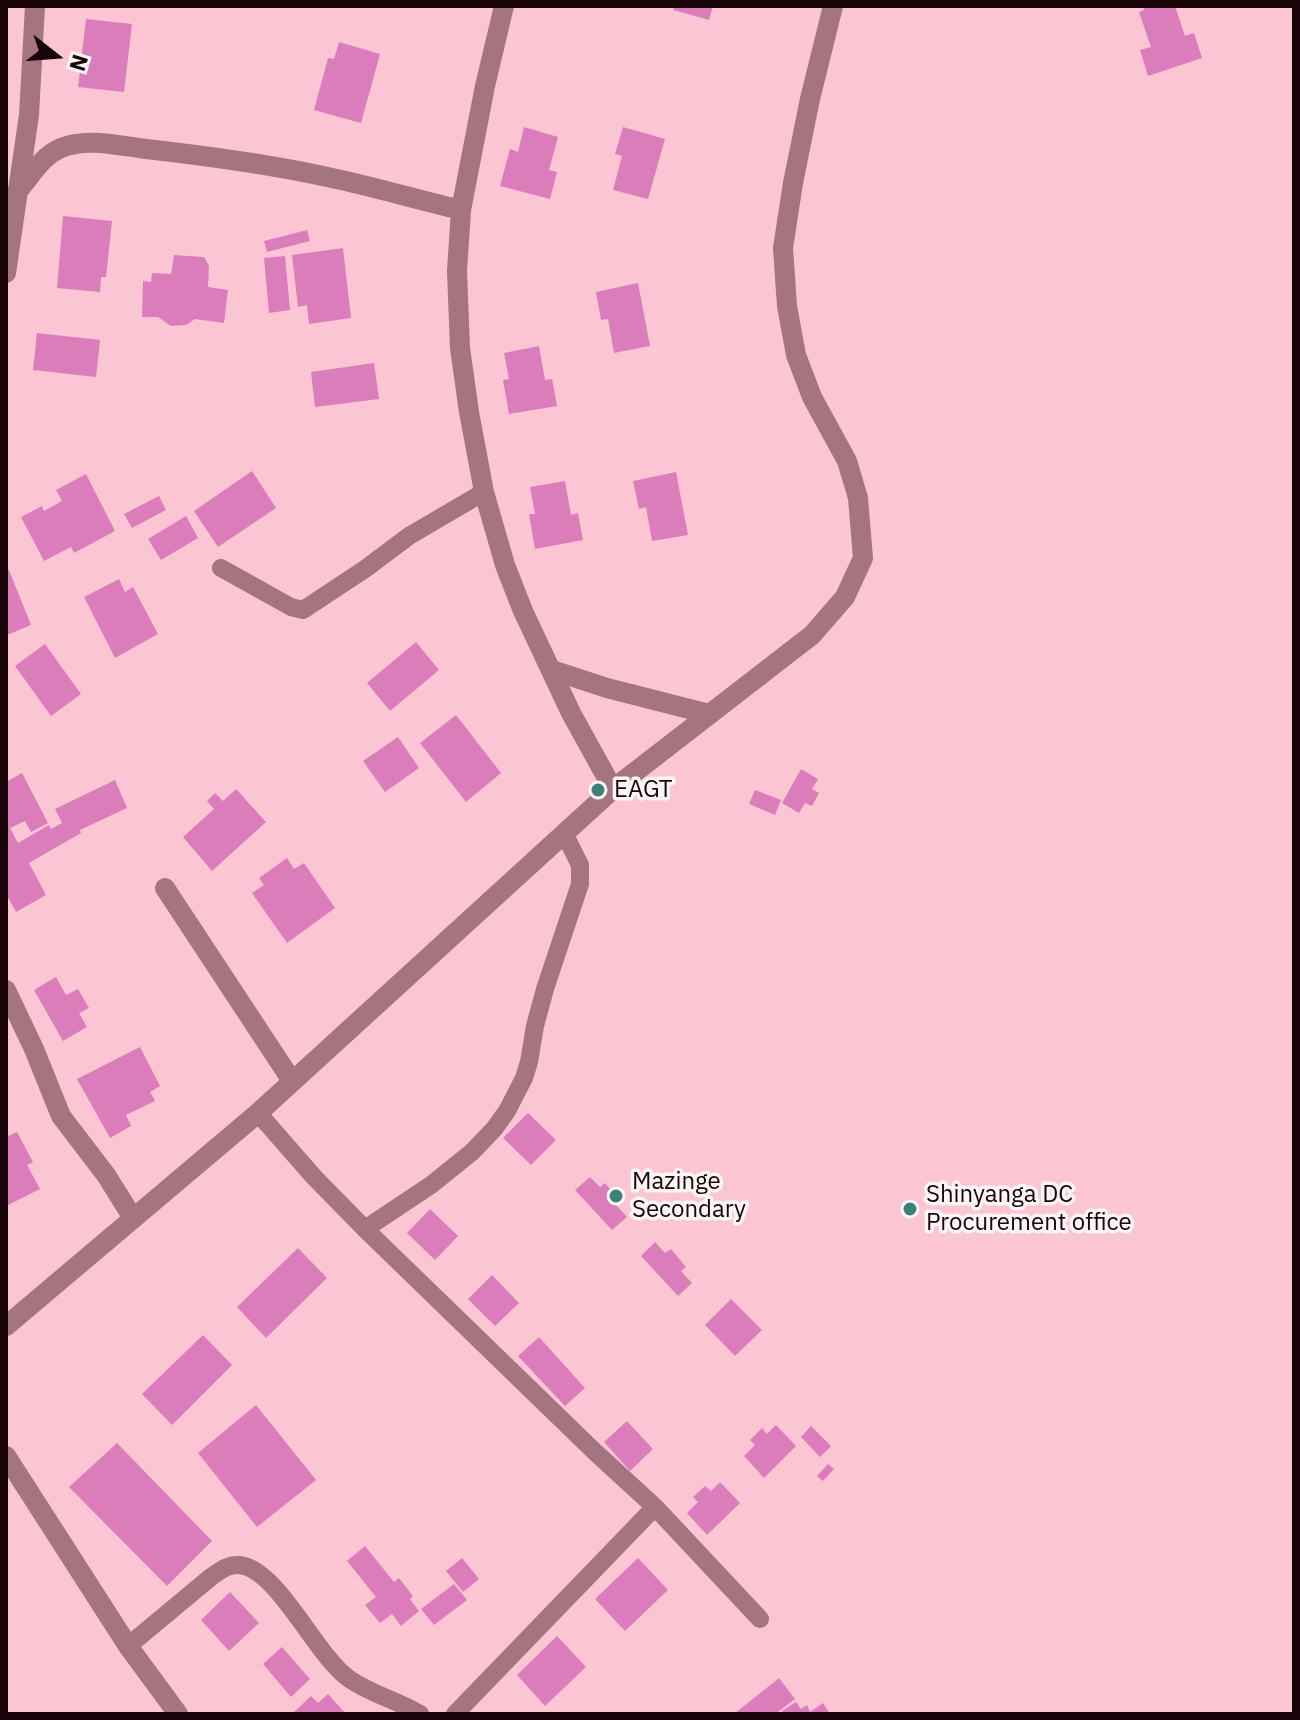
<!DOCTYPE html>
<style>
body{margin:0}
#map{position:relative;width:1300px;height:1720px;overflow:hidden;background:#fcc5d3;font-family:"IBM Plex Sans",sans-serif}
canvas{display:block}
.frame{position:absolute;inset:0;border:8px solid #19040a;pointer-events:none}
.north{position:absolute;left:16px;top:16px;width:80px;height:80px;-webkit-text-stroke:6px #fcf5f6;paint-order:stroke;rotate:107deg;font-size:22px;font-weight:700;line-height:32px;text-align:center;color:#19040a}
.north::after{content:'';display:block;margin:auto;width:28px;height:36px;background:#19040a;clip-path:polygon(50% 0,100% 100%,50% 72%,0 100%)}
</style>
<div id="map">
<canvas width="1300" height="1720"></canvas>
<div class="frame"></div>
<div class="north">N</div>
</div>
<script>
const c = document.querySelector('canvas').getContext('2d');
c.lineJoin = 'round';
function paint(path, color) {
  c.fillStyle = color;
  c.fill(path, 'evenodd');
}
function stroke(path, color, width, dash) {
  c.strokeStyle = color;
  c.lineWidth = width;
  c.lineCap = dash ? 'butt' : 'round';
  c.setLineDash(dash || []);
  c.stroke(path);
}
function write(font, color, halo, rows, align = 'center') {
  c.font = font + ' "IBM Plex Sans",sans-serif';
  c.lineWidth = 7;
  c.setLineDash([]);
  c.textBaseline = 'middle';
  c.strokeStyle = halo;
  c.fillStyle = color;
  for (const [text, x, y, turn = 0] of rows) {
    c.save();
    c.translate(x, y);
    c.rotate((+turn || 0) * Math.PI / 180);
    c.textAlign = isNaN(turn) ? turn : align;
    if (halo) c.strokeText(text, 0, 0);
    c.fillText(text, 0, 0);
    c.restore();
  }
}
const building = new Path2D(`
 M675 6H713L709 20 673 10Z
 M1143 6H1175L1185 36 1194 33 1202 58 1148 76 1140 50 1151 47 1139 12 1144 10Z
 M86 19 132 24 124 92 78 87Z
 M339 42 380 54 361 123 314 110 328 58 334 59Z
 M524 127 558 137 549 170 557 172 550 199 500 186 510 149 518 152Z
 M623 127 665 139 648 199 613 190 622 156 615 154Z
 M63 216 112 221 106 277H101L100 292 57 288Z
 M307 230 310 241 267 252 264 241Z
 M343 248 351 318 309 324 307 305 298 307 292 255Z
 M174 255 204 257 209 266 208 287 228 290 224 323 195 319 186 325 171 326 158 317H142L143 281 151 282 152 273 171 274Z
 M285 256 290 310 269 313 264 258Z
 M638 283 650 346 614 353 608 319 601 320 596 292Z
 M37 333 100 340 96 377 33 370Z
 M539 346 545 380 552 379 557 406 509 414 503 380 509 379 504 353Z
 M374 363 379 399 315 407 311 372Z
 M252 471 276 508 218 547 194 511Z
 M676 472 688 535 652 541 646 507 639 509 633 481Z
 M86 474 115 531 74 553 71 547 44 561 21 517 42 506 44 511 62 501 56 490Z
 M565 481 571 515 578 513 583 540 535 549 529 514H535L530 487Z
 M159 496 166 510 132 528 124 514Z
 M186 516 198 538 161 560 148 539Z
 M9 570 31 625 7 635 6 571Z
 M119 579 125 592 133 587 158 634 115 658 84 597Z
 M416 642 439 670 390 711 367 683Z
 M45 644 81 694 51 716 15 666Z
 M456 715 501 773 466 802 420 743Z
 M398 737 419 768 385 792 363 761Z
 M801 769 818 779 812 789 819 793 812 806 805 803 799 813 782 803Z
 M22 773 48 823 31 832 25 821 10 828 18 843 49 825 51 829 62 823 55 809 115 780 127 808 80 830 81 833 29 863 46 895 16 912 6 894V782Z
 M236 789 266 822 212 871 183 837 214 809 207 801 215 793 223 801Z
 M755 790 781 800 775 815 749 804Z
 M287 858 294 869 304 863 335 908 287 943 252 893 264 885 259 878Z
 M56 977 66 995 78 989 89 1008 79 1013 87 1027 63 1041 34 990Z
 M140 1047 160 1086 150 1092 155 1101 126 1115 131 1126 110 1138 77 1079Z
 M528 1113 556 1140 531 1165 503 1138Z
 M17 1132 33 1162 27 1165 40 1189 6 1206V1137Z
 M590 1177 600 1187 605 1183 616 1196V1205L627 1217 612 1230 575 1190Z
 M430 1209 458 1236 435 1260 407 1233Z
 M655 1242 665 1253 671 1249 686 1267 681 1271 692 1283 678 1296 641 1256Z
 M298 1248 327 1278 266 1338 237 1307Z
 M492 1275 519 1303 495 1326 468 1299Z
 M731 1299 762 1330 735 1356 705 1325Z
 M203 1335 232 1365 172 1425 142 1394Z
 M539 1337 585 1388 565 1406 518 1356Z
 M256 1405 316 1480 257 1527 198 1453Z
 M627 1421 653 1449 630 1471 604 1442Z
 M776 1425 796 1446 764 1478 744 1456 755 1445 750 1440 762 1428 767 1434Z
 M811 1426 831 1446 820 1457 801 1437Z
 M117 1443 212 1541 167 1586 69 1487Z
 M828 1464 834 1469 823 1481 817 1476Z
 M720 1482 740 1503 707 1535 687 1513 698 1502 693 1497 705 1486 711 1491Z
 M365 1546 394 1582 399 1578 413 1596 410 1599 419 1611 401 1626 392 1614 380 1623 365 1605 376 1597 347 1561Z
 M462 1558 479 1579 463 1592 446 1571Z
 M638 1558 668 1590 625 1631 595 1599Z
 M454 1584 467 1600 434 1625 421 1609Z
 M230 1592 259 1623 229 1651 201 1620Z
 M557 1636 586 1667 545 1706 517 1675Z
 M282 1647 310 1679 291 1697 263 1664Z
 M779 1678 795 1699 775 1714H734Z
 M328 1694 346 1714H297L294 1712 311 1696 318 1703Z
 M796 1702 801 1709 807 1705 810 1712 823 1703 830 1714H784L782 1711Z`);
const lane = new Path2D(`
 M221 568 291 607 303 610 365 569 409 536 484 492
 M258 1113 314 1177 365 1229 595 1452 655 1507 760 1619
 M365 1229 431 1185 472 1152 494 1129 507 1111 524 1078 529 1062 535 1026 545 989 580 884V865L564 833
 M128 1646 211 1577C220 1571 228 1564 239 1565 277 1568 315 1654 348 1678 370 1694 397 1700 420 1714
 M455 1714 655 1507`);
const street = new Path2D(`
 M504 6 485 86 461 210 457 271 460 348 469 412 484 492 505 565 523 611 571 713 613 789
 M6 203C26 187 37 158 61 148 87 137 119 146 146 149 208 156 270 164 332 178 375 187 418 200 461 210
 M6 273 29 115 35 6
 M552 670 607 688 709 714
 M165 888 292 1081
 M6 990 34 1049 61 1116 106 1175 133 1218
 M6 1326 258 1113 613 789 812 635 845 597 863 558 858 498 847 461 812 397 796 355 787 306 783 248 793 183 810 99 833 6
 M6 1456 128 1646 178 1714`);
const markers = [
 [598,790,8,"#3d8277"],
 [616,1196,8,"#3d8277"],
 [910,1209,8,"#3d8277"]
];
const poiNames = [
 ["EAGT",614,790],
 ["Mazinge",632,1182],
 ["Secondary",632,1210],
 ["Shinyanga DC",926,1195],
 ["Procurement office",926,1223]
];
paint(building, '#dc7dbb');
stroke(lane, '#a47481', 18);
stroke(street, '#a47481', 20);
for (const [x, y, r, color] of markers) {
  const dot = new Path2D();
  dot.arc(x, y, r, 0, 2 * Math.PI);
  c.fillStyle = color;
  c.fill(dot);
  stroke(dot, '#fcf5f6', 3);
}
write('24px', '#19040a', '#fcf5f6', poiNames, 'left');
</script>
